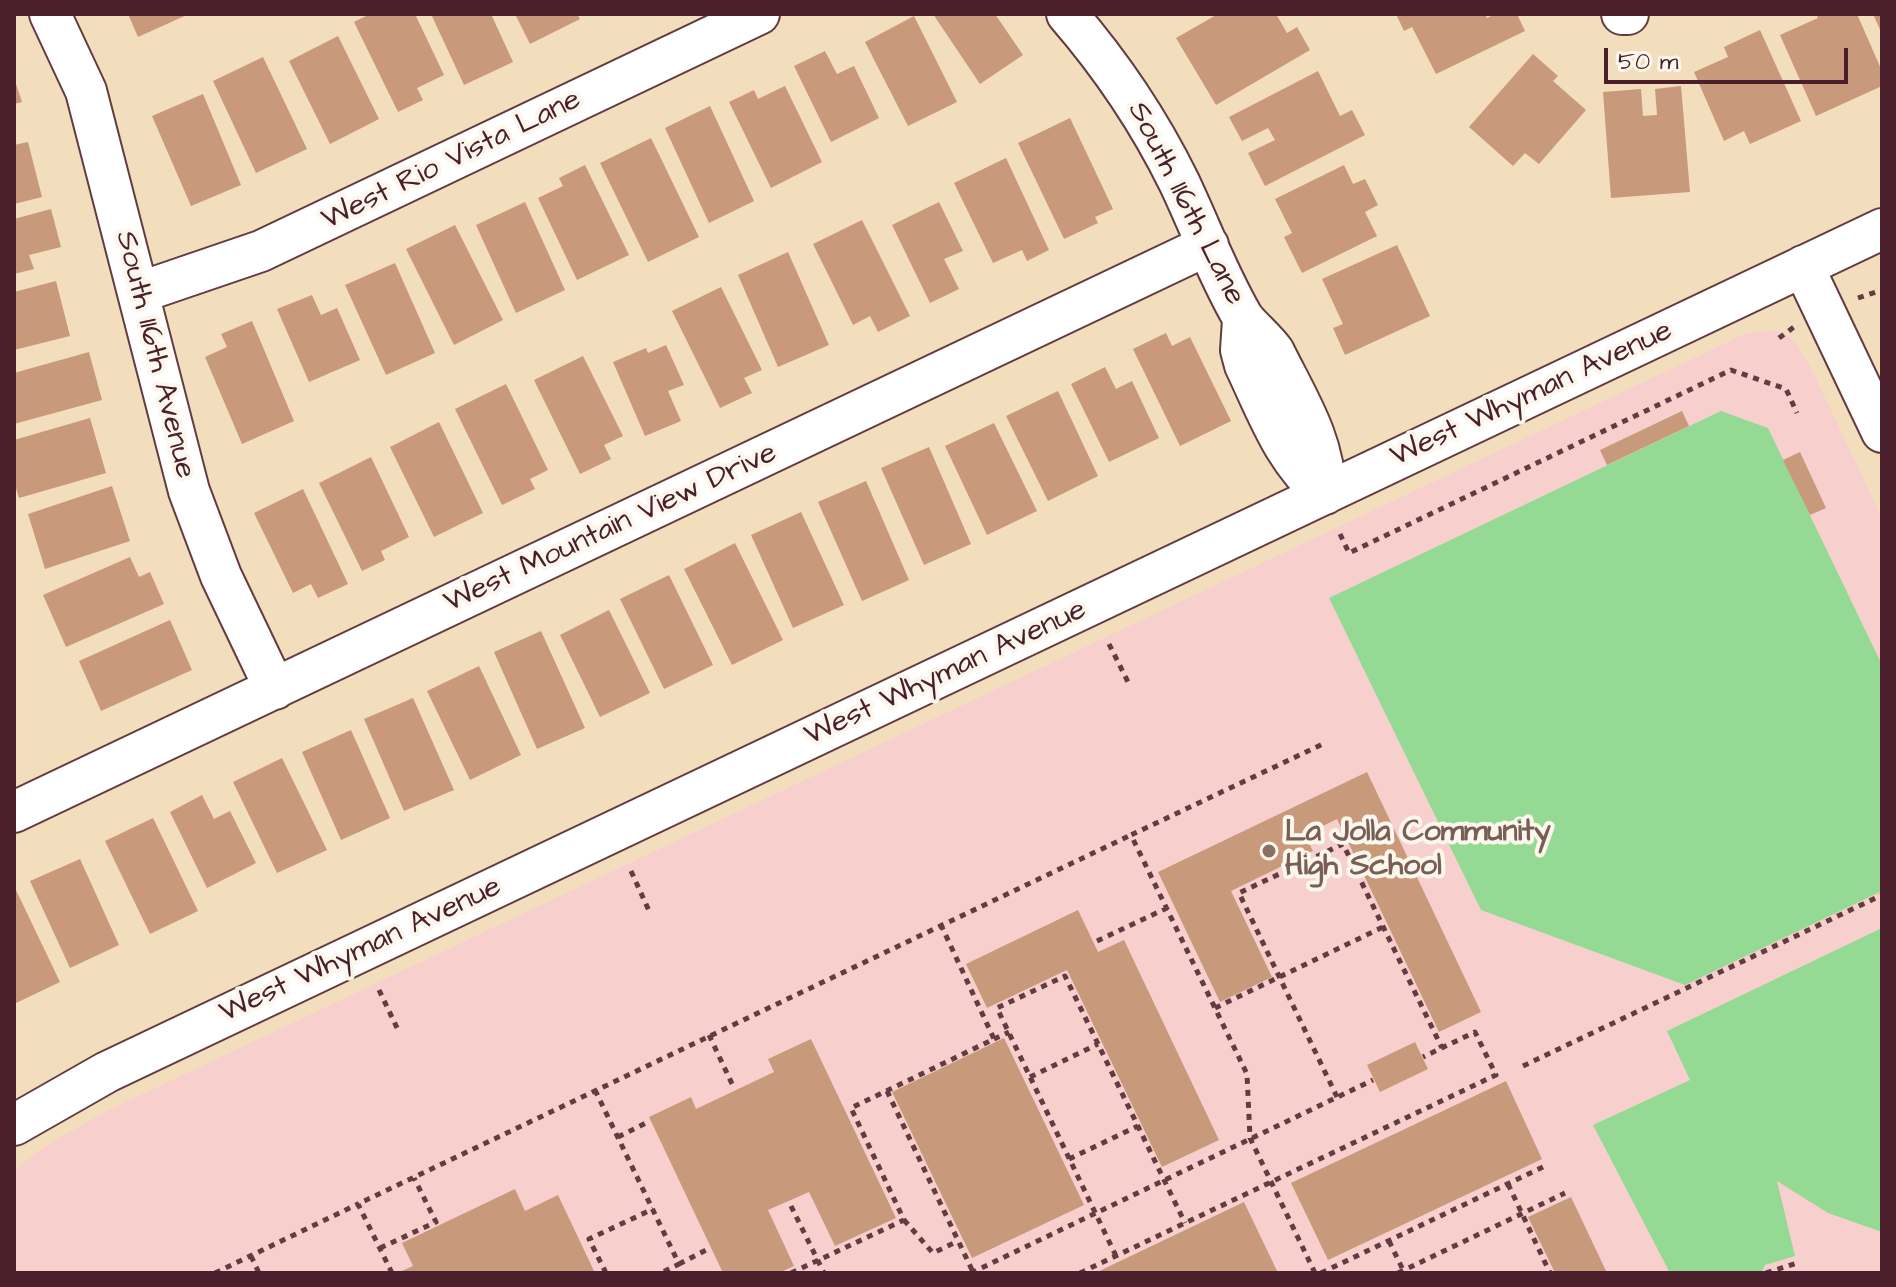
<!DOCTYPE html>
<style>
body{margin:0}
#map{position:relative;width:1896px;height:1287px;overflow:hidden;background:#f2ddbd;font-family:"Architects Daughter",sans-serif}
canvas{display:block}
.frame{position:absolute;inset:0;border:16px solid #4a1f2b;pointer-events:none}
.scale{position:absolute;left:1604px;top:48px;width:244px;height:36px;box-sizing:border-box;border:4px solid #4a1f2b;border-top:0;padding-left:10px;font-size:24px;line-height:28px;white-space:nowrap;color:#4a1f2b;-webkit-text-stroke:6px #fbf7ec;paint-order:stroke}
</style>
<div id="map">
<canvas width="1896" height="1287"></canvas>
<div class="frame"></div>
<div class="scale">50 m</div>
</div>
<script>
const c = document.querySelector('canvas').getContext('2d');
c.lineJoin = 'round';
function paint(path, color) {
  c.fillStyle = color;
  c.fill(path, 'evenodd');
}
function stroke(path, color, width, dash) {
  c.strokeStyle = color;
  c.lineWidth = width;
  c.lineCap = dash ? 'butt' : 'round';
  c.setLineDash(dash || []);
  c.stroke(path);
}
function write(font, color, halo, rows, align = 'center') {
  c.font = font + ' "Architects Daughter",sans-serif';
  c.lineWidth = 8;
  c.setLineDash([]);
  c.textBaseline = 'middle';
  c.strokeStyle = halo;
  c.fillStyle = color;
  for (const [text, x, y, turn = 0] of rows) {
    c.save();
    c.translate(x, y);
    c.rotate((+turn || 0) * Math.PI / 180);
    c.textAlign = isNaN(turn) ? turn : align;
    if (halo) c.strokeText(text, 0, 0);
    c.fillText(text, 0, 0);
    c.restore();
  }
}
const built = new Path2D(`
 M1773 330 1788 336 1795 343 1810 366 1882 518V1273H14V1170L50 1143 107 1111 1745 334Z`);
const green = new Path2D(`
 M1721 411 1768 428 1882 665V891L1685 985 1481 910 1329 598Z
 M1882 928V1232L1828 1213 1777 1181 1795 1256 1765 1265 1761 1273H1670L1593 1125 1690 1080 1667 1031Z`);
const building = new Path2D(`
 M128 14H189L138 37Z
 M370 14H415L444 75 417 88 423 100 398 112 354 22Z
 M431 14H491L513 62 464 85Z
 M515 14H577L580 19 530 44Z
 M933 14H995L1023 55 980 84Z
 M1218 14H1276L1287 33 1297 27 1310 50 1216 105 1176 38Z
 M1396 14H1485L1487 18 1495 14H1517L1525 31 1436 74 1412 27 1404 31Z
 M1816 14H1857L1882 71V86L1816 116 1780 35 1818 18Z
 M1873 14H1882V34Z
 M914 16 957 102 908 126 865 42Z
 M1760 30 1801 121 1750 144 1744 131 1724 141 1694 72 1728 57 1724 47Z
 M338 36 379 119 330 144 289 61Z
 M825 51 837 74 854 66 879 118 831 142 794 66Z
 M1533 54 1558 76 1553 81 1586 110 1539 164 1525 153 1513 166 1469 127Z
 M263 57 307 149 256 173 213 81Z
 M1318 71 1340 116 1352 110 1365 135 1265 186 1248 153 1275 140 1268 128 1242 141 1229 117Z
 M14 78 22 102 14 104Z
 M785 86 822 162 771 188 729 102 754 90 758 99Z
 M1681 86 1690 192 1611 198 1603 92 1641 89 1643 116 1657 115 1655 89Z
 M203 94 241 185 191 206 152 116Z
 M710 106 754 201 709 223 665 128Z
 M1070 118 1113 209 1095 217 1098 223 1064 239 1018 143Z
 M651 138 699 237 648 262 600 163Z
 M28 142 42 197 14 204V145Z
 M1006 158 1049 250 1027 261 1022 250 993 263 954 183Z
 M585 165 629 255 577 280 538 198 563 186 559 178Z
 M1344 165 1353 184 1365 179 1378 205 1365 212 1377 236 1302 273 1284 237 1292 233 1275 199Z
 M525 202 565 290 516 313 476 225Z
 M939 202 963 251 944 259 959 289 930 303 892 225Z
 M51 209 61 247 29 255 34 269 14 274V219Z
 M862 220 910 316 878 332 870 316 853 325 813 244Z
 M455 225 503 320 454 345 406 249Z
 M1397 245 1430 316 1345 355 1333 328 1343 324 1322 279Z
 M788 252 829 345 778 367 738 275Z
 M395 263 435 353 386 375 345 285Z
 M56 281 70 336 14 350V292Z
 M721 287 762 370 744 378 752 393 720 408 672 311Z
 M312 295 321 315 337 308 360 360 309 382 277 309Z
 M252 321 294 421 242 444 205 357 227 347 221 334Z
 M1166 333 1172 346 1190 337 1231 421 1180 446 1133 349Z
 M666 345 684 385 668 391 681 421 645 436 613 362 646 348 648 353Z
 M89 352 102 400 14 424V373Z
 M583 356 623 436 604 445 611 459 580 474 534 380Z
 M1105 367 1116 389 1132 381 1159 438 1109 462 1071 384Z
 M506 384 548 470 530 479 535 489 502 505 455 409Z
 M1058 391 1098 476 1048 501 1006 416Z
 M1682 411 1689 426 1607 465 1600 450Z
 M90 418 106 473 19 498 14 482V440Z
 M439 422 483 513 434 537 390 447Z
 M994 423 1037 511 987 535 945 446Z
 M929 447 971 544 924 565 881 468Z
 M1800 452 1826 508 1810 515 1783 460Z
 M371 457 409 537 381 551 385 560 362 571 319 483Z
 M866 481 909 580 862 601 818 502Z
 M112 486 130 541 45 569 28 514Z
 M303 489 348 584 318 598 311 584 293 593 254 513Z
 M801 512 844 605 793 628 751 535Z
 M735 543 783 640 732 665 684 569Z
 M130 557 139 577 150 572 164 604 66 647 43 595Z
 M669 575 713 665 664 689 620 599Z
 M609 610 650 693 600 717 560 635Z
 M170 620 192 670 101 711 79 661Z
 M541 631 585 728 537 749 494 652Z
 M479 666 521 755 470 780 427 691Z
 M413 698 454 790 404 811 364 719Z
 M351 730 390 818 341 840 302 752Z
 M282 758 327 850 277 873 233 782Z
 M1367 772 1481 1012 1439 1032 1337 819 1305 835 1313 851 1231 891 1272 977 1220 1002 1158 872Z
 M202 795 214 819 230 811 256 863 207 888 170 812Z
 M153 818 198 911 150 934 105 841Z
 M80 859 119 945 70 968 30 881Z
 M14 886 60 982 14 1004Z
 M1078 910 1098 952 1124 940 1219 1140 1162 1167 1067 970 987 1008 966 964Z
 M1004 1038 1084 1205 972 1258 892 1092Z
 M811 1039 896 1218 835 1246 809 1192 768 1210 794 1266 779 1273H723L649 1117 691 1097 696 1109 774 1072 768 1059Z
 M1415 1042 1428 1069 1380 1092 1367 1065Z
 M1506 1081 1542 1159 1328 1260 1291 1183Z
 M515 1189 525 1211 558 1195 595 1273H397L413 1266 402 1243Z
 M1571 1197 1607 1273H1555L1528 1217Z
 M1244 1202 1278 1273H1095Z`);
const path = new Path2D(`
 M1858 298 1876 292
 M1779 338 1794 327
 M1340 534 1349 553 1731 370 1786 389 1797 413
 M1109 644 1129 684
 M631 871 650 913
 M1097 941 1167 908
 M379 990 399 1032
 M1215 1008 1383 927
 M709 1035 734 1088
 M994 1039 1009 1032
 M1523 1066 1882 895
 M1030 1077 1098 1044
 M595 1090 679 1264 661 1273
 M887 1091 973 1272
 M1337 1097 1239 893 1343 844 1442 1048
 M618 1137 648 1122
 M1069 1159 1138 1126
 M1508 1184 1550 1273
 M791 1206 824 1273
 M904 1220 933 1253 958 1241
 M1389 1241 1404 1272
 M380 1248 436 1222 414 1178
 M251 1256 259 1273
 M1116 1256 997 1008 1065 976 1185 1223
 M679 1264 708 1249
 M215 1273 358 1204
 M392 1273 358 1204 1131 835
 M606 1273 589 1239 653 1209
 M791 1273 904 1220 851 1108 994 1039 941 925
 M971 1273 1373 1080
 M1080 1273 1496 1075 1475 1032 1423 1057
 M1315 1273 1250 1138 1247 1074 1131 835 1325 743
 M1321 1273 1543 1167
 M1398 1273 1565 1193
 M1766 1273 1797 1263`);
const minor = new Path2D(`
 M50 14 86 91 189 491 221 576 275 689
 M1067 14C1112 66 1149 121 1179 182 1200 226 1217 273 1242 316 1248 326 1265 339 1274 352 1296 397 1326 442 1325 494
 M1622 14H1628
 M1803 266 1882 432
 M138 293 261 251 759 14
 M1243 320 1241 350 1245 365C1267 411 1284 461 1325 494
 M14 812 1208 245
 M14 1125 107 1072 1882 229`);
const markers = [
 [1269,851,8,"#8d6e63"]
];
const streetNames = [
 ["West Rio Vista Lane",452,161,-26],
 ["South 116th Lane",1185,204,63],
 ["South 116th Avenue",154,355,76],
 ["West Whyman Avenue",1532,395,-25],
 ["West Mountain View Drive",611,529,-25],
 ["West Whyman Avenue",946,674,-25],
 ["West Whyman Avenue",361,951,-25]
];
const educationNames = [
 ["La Jolla Community",1285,834],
 ["High School",1285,868]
];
paint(built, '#f7d0cd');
paint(green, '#94da94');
paint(building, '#c9997b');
stroke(minor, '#633c41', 44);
stroke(path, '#633c41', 5, [6, 6]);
stroke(minor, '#fff', 40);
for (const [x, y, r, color] of markers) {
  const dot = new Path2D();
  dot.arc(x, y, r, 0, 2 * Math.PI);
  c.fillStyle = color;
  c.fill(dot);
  stroke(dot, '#fbf7ec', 3);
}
write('30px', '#4a1f2b', '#fbf7ec', streetNames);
write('bold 30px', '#785e54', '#fbf7ec', educationNames, 'left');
</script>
